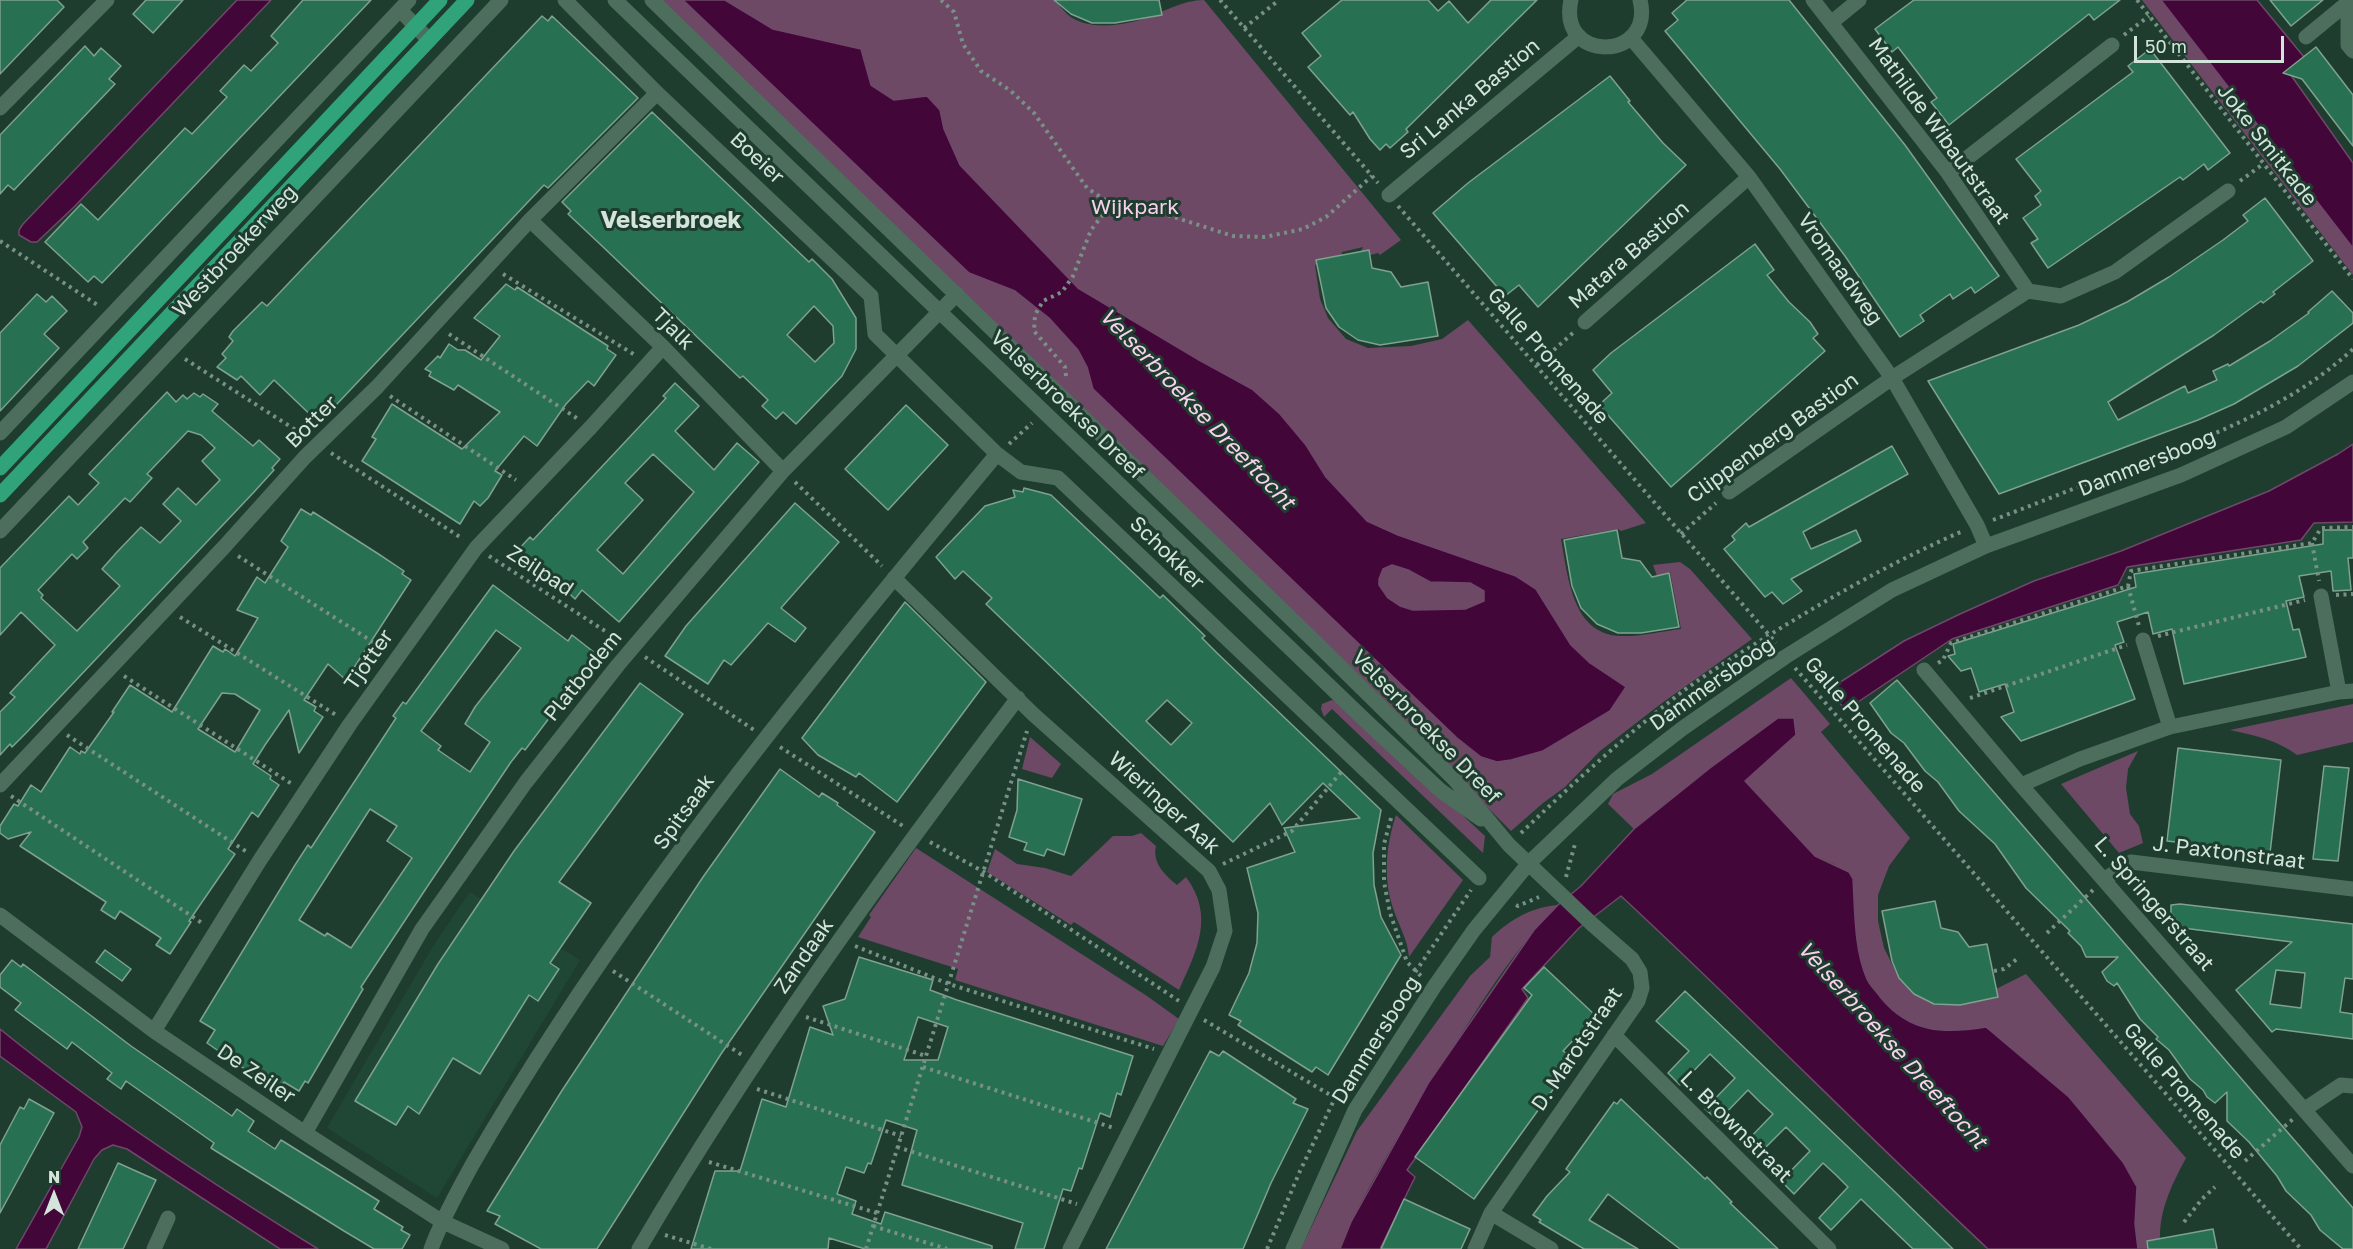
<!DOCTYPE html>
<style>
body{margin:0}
#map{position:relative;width:2353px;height:1249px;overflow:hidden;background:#1e3d2f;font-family:"Golos Text",sans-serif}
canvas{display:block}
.north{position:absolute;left:24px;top:1165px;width:60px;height:60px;-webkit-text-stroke:4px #1e3d2f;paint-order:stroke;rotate:0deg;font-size:16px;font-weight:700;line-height:24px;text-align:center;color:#d3e4db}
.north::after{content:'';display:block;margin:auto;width:21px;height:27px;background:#d3e4db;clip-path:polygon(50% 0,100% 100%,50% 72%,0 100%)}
.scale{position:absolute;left:2134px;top:36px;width:150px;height:27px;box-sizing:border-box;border:3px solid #d3e4db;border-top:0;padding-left:8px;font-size:18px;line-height:21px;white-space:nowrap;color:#d3e4db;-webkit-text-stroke:4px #1e3d2f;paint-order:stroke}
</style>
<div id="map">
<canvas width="2353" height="1249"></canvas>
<div class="north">N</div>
<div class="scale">50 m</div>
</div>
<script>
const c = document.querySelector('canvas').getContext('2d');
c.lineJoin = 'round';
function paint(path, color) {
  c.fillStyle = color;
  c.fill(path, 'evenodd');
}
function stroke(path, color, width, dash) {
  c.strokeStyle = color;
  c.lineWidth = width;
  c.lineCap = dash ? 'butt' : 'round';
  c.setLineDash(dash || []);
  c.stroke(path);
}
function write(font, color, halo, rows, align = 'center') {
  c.font = font + ' "Golos Text",sans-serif';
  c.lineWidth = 6;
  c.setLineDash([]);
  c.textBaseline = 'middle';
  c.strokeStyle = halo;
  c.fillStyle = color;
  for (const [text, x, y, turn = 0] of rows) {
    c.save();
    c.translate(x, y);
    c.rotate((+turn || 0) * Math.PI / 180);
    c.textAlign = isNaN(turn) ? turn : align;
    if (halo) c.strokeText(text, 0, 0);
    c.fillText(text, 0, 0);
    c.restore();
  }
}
const built = new Path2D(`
 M470 892 580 960 437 1198 327 1128 435 943Z`);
const green = new Path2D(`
 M660 0H1055C1059 5 1063 10 1067 14 1086 31 1121 26 1143 19 1164 12 1182 0 1204 0L1401 240 1380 255 1378 253 1358 258 1363 247 1342 252 1340 260 1315 265 1320 299 1328 318 1346 339 1368 348 1411 346 1442 339 1468 320 1646 523 1621 531 1618 529 1561 539C1568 576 1572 635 1621 636 1641 637 1662 631 1681 629L1670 572 1657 576 1653 565 1680 562 1690 569 1752 639 1662 703 1600 751 1565 787 1543 803 1511 831 1371 691Z
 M2142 0H2161L2353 248V275Z
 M1791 678 1830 724 1821 732 1910 838 1889 866 1878 895V921L1884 948 1897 974 1911 989 1978 998 2026 974 2186 1158C2171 1186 2156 1216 2161 1249H2138L2135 1224 2137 1187 1986 1027C1944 1034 1910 1033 1881 998 1877 992 1870 986 1867 979 1854 949 1855 911 1853 879L1834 864 1815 856 1744 781 1796 735 1710 768 1634 829 1608 804 1613 794 1652 774Z
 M1332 700 1340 702 1485 836 1483 853 1332 709 1324 717 1321 709 1322 704Z
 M2353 704V742L2297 755C2277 740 2254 735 2230 730Z
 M1030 737 1061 764 1052 778 1022 769Z
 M2138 751 2128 769 2126 788 2130 814 2139 826 2143 843 2119 853 2061 784Z
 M1396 815 1463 880 1409 957C1407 937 1399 927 1393 908 1383 878 1386 845 1396 815Z
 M1141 833 1156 846C1152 863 1165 875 1177 885L1186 877C1215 916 1197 950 1179 990L1074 922 1071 925 987 872 995 849 1017 864 1045 868 1071 876 1113 836H1132Z
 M916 848 1147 996 1179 1019 1163 1046 955 980 958 969 858 937 871 917 869 915Z
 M1558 905C1506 958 1467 1025 1428 1088 1396 1140 1363 1192 1340 1249H1301L1357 1131 1470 976 1490 957 1492 937C1511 919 1532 907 1558 905Z`);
const water = new Path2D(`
 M237 0H271L75 206 37 242H31L19 235V230L23 224Z
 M683 0H725L773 29 861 49 871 85 894 100 927 96 940 110 944 129 960 165 1078 288 1199 360 1252 389 1280 414 1306 445 1326 477 1367 521 1398 535 1516 576 1536 589 1571 645 1590 663 1626 687 1610 711 1543 751 1511 760 1497 762 1481 757 1457 738 1093 389 1087 367 1078 350 1049 318 1015 291 969 273ZM1392 565 1408 570 1430 582 1470 583 1484 591V601L1465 609 1413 610 1400 606 1388 598 1379 585V579L1383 569Z
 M2161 0H2257L2304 57 2288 71 2353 163V248Z
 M2353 444V522L2314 523 2301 540 2127 567 2118 585 1952 639 1846 710 1828 690 1904 641 1960 614 2034 581 2121 551 2269 491 2338 454Z
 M1778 718H1794L1796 735 1745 781 1815 856 1849 872 1853 879C1855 911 1854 949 1867 979 1870 986 1877 992 1881 998 1910 1033 1944 1034 1986 1027L2069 1097 2123 1162 2137 1187 2135 1224 2138 1249H1988C1864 1133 1746 1012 1621 896L1579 928 1522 989 1528 998 1407 1170 1415 1177 1380 1249H1340L1351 1222 1429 1082 1534 930 1558 905 1581 886 1634 829 1710 768Z
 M0 1029C100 1110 208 1181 318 1249H280L127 1149 113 1145 102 1150 94 1159 46 1249H16L79 1137 82 1127 76 1112 0 1056Z`);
const building = new Path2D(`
 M0 0H57L64 7 0 74Z
 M146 0H183L153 33 133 14Z
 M303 0H371L102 283 94 276 88 282 45 242 81 204 98 220 185 128 192 134 227 97 220 91 244 65 251 71 278 43 271 36Z
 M1054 0H1159L1162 15 1115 23H1092L1071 14Z
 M1342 0H1428L1438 11 1449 1 1468 23 1491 0H1537L1406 129 1408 132 1390 148 1386 144 1380 150 1370 139 1353 112 1350 115 1308 67 1321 56 1302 33Z
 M1687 0H1789L1905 145 1999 276 1975 293 1971 287 1953 299 1950 294 1920 315 1924 321 1900 337 1845 256 1780 169 1665 31 1678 20 1672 13Z
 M1914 0H2120L2094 20 2089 14 1949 125 1931 102 1937 98 1918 73 1898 47 1892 52 1875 29Z
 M2270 0H2323L2291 26Z
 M542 16 548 21 552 16 638 98 548 188 544 185 319 423 274 380 260 395 241 376 237 380 217 367 226 358 222 354 233 341 229 337 233 331 262 302 267 306Z
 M85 46 94 56 101 48 121 66 109 79 115 84 14 190 8 185 0 194V135Z
 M2316 47 2353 95V146L2302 79 2283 73Z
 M2150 49 2230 153 2208 170 2204 164 2183 180 2180 177 2048 268 2031 243 2038 239 2023 218 2041 205 2035 196 2041 191 2016 159 2133 72 2128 66Z
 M1610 76 1630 101 1628 102 1663 143 1686 165 1538 307 1519 285 1505 296 1433 213 1468 183Z
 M652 112 809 262 812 259 832 279 856 318V349L842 376 796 424 783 412 776 419 762 406 768 400 743 376 740 378 601 245 568 214 571 211 562 202ZM814 306 833 326 834 343 815 362 787 335Z
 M2265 198 2313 261 2273 292 2275 294 2263 303 2261 301 2214 335 2108 402 2118 420 2185 386 2188 393 2217 380 2213 371 2228 364 2229 366 2270 341 2309 313 2308 312 2332 291 2353 313V323L2298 366 2234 404 2198 420 1999 494 1928 381 2079 325 2127 302 2169 277 2223 240 2248 221 2243 215Z
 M1755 244 1774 270 1767 275 1789 302 1810 322 1818 334 1813 338 1825 351 1671 487 1599 405 1612 393 1593 370 1611 353Z
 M1369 250 1372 268 1391 272 1401 287 1428 282 1438 336 1380 345 1358 340 1339 327 1326 308 1316 260Z
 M506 284 515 290 517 287 608 346 607 349 616 355 594 386 588 381 566 404 537 446 524 436 495 471 502 475 488 498 480 506 474 501 460 524 362 461 376 439 372 437 392 404 462 449 500 412 458 385 454 390 429 376 431 372 425 369 438 356 440 358 449 344 458 350H465L481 360 500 336 474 318Z
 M37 294 46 302 52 296 67 311 44 334 59 348 0 411V333Z
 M675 383 699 406 675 431 714 470 737 443 759 462 619 622 582 590 575 599 549 574 547 577 518 550 530 537 533 540 655 410 666 398 663 396ZM653 454 694 492 623 574 597 550 643 500 625 483Z
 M167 392 176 402 183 395 187 399 194 393 200 397 203 394 218 404 212 411 253 446 259 440 280 459 272 468 274 470 254 492 26 733 12 747 10 744 0 755V712L15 697 10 693 55 645 21 612 0 635V568L69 496 78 505 99 483 89 474ZM188 431 201 435 215 448 202 461 220 480 196 505 178 488 163 504 181 521 160 543 141 527 117 552 102 569 120 586 77 631 41 598 43 595 38 590 72 554 77 559 88 548 83 542 125 498 130 502 152 478 147 474Z
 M906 405 948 445 888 510 845 469Z
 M1892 446 1908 474 1803 532 1811 549 1856 530 1861 541 1791 579 1802 591 1783 604 1772 592 1765 597 1724 549 1735 540 1732 536 1746 523 1749 527Z
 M1024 488 1051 495 1160 598 1163 595 1205 636 1202 638 1217 653 1381 810 1373 853 1374 885 1381 917 1401 955 1328 1075 1316 1067 1312 1072 1238 1025 1241 1021 1229 1015 1249 973 1257 943 1258 913 1247 868 1295 852 1284 828 1360 818 1323 783 1282 825 1270 803 1233 842 986 604 992 598 963 571 955 579 936 557 985 506 1015 497 1013 490 1023 492ZM1167 700 1192 723 1171 745 1146 721Z
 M795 503 839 542 781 608 806 628 795 642 768 623 731 665 724 660 708 684 665 656 686 626Z
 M301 509 311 515 313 512 380 555 404 571 402 574 411 580 346 680 328 664 304 700 316 707 314 711 323 717 299 753 289 710 265 745 253 764 271 776 270 779 279 785 258 817 252 812 228 849 235 854 189 921 191 922 170 954 156 945 161 938 120 911 115 919 101 910 106 902 20 846 31 832 8 839 0 833V826L14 804 18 806 31 785 41 792 70 747 80 754 81 751 85 753 114 712H112L130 685 172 712 213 646 223 652 225 649 235 656 258 618 237 610 257 577 265 583 288 547 281 541ZM222 693 235 694 260 710 235 752 198 729Z
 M1617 530 1622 558 1640 561 1652 577 1669 573 1679 627 1641 633H1618L1597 624 1581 608 1572 586 1564 540Z
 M2323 530H2353V558H2348L2351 590 2333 591 2331 571 2299 576 2304 597 2286 601 2293 630 2299 629 2306 657 2184 684 2172 629 2153 634 2148 612 2117 622 2124 642 2115 645 2135 699 2021 741 2001 717 2014 712 2005 684 1979 692 1971 668 1961 671 1948 656 1955 654 1953 644 2136 587 2134 574 2323 544Z
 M493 585 568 641 572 635 595 653 587 662 590 664 525 750 522 748 511 762 427 887 361 987 363 989 308 1083 305 1081 299 1091 284 1082 278 1092 207 1043 215 1030 200 1021 295 865 308 845 311 848 396 718 393 716 403 702 406 704ZM496 630 521 648 475 707 465 724 490 742 470 772 438 750 441 746 421 731ZM370 809 397 826 387 841 412 858 351 948 327 933 325 936 299 920Z
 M905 602 986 682 897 802 859 773 856 777 818 755 802 738Z
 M1897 680 2353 1208V1249H2343L2320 1230 2311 1215 2286 1191 2277 1176 2249 1142 2227 1121V1092L2215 1103 2207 1097 2203 1090 2190 1079 2169 1050 2156 1039 2158 1037 2140 1019 2117 983 2114 986 2107 981 2102 972 2118 957H2086L2081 946 2068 933 2070 931 2026 888 1995 844 1959 811 1938 782 1925 771 1904 743 1891 733 1870 703Z
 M640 683 683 714 559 882 591 903 550 963 559 969 538 1001 529 995 480 1074 453 1058 419 1114 408 1106 396 1125 355 1101 438 964 514 851Z
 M2178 748 2281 760 2270 853 2167 841Z
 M2324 766 2349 768 2338 861 2313 859Z
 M780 769 819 797 822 793 838 803 837 805 875 832 721 1054 597 1249H541L495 1224 500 1216 487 1211 561 1092 703 877Z
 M1018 779 1082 799 1064 855 1047 849 1044 856 1024 850 1027 843 1009 837 1017 810Z
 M1935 901 1941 928 1958 932 1969 947 1987 944 1998 997 1960 1005 1934 1004 1914 994 1899 978 1892 961 1882 911Z
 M2180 904 2353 924V979L2345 978 2340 1012 2353 1014V1039L2276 1029 2272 1032 2236 990 2292 942 2183 928 2171 913V905ZM2276 970 2305 973 2301 1008 2270 1004Z
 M105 950 131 969 122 981 96 962Z
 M859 957 933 980 930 990 957 1000 1133 1056 1121 1095 1117 1093 1110 1117 1100 1113 1082 1169 1079 1168 1071 1191 1063 1189 1044 1249H1015L1023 1223 902 1185 917 1130 886 1120 871 1164 868 1163 864 1173 846 1167 837 1194 856 1201 852 1214 881 1224 885 1212 992 1246V1249H865L829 1238 828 1249H691L715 1171H740L762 1099 786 1107 810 1027 833 1035 823 1006 845 999ZM918 1017 948 1027 938 1060H904Z
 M12 960 21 967 23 964 131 1046 232 1116 237 1109 254 1121 248 1131 275 1149 281 1140 379 1201 374 1209 403 1227 401 1230 410 1235 402 1249H374L344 1231 211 1148 214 1143 126 1081 121 1089 107 1079 112 1073 72 1042 67 1049 15 1010 21 1003 0 987V975Z
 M1544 967 1596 1016 1563 1051 1575 1059 1474 1199 1415 1157 1532 995 1524 988Z
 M1685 991 1893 1190 1953 1249H1913L1861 1199 1831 1230 1819 1218 1848 1187 1836 1175 1823 1163 1794 1194 1781 1181 1810 1151 1786 1127 1756 1157 1743 1145 1773 1114 1760 1102 1748 1090 1718 1121 1712 1115 1705 1109 1735 1078 1710 1054 1680 1085 1668 1073 1689 1051 1656 1021Z
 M1210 1051 1219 1056 1223 1051 1296 1099 1293 1103 1308 1109 1271 1183 1243 1249H1106Z
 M29 1099 54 1113 0 1213V1145L20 1107 24 1109Z
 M1621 1099 1705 1179 1707 1177 1732 1202 1730 1203 1778 1249H1680L1608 1194 1589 1220 1638 1249H1584L1539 1222 1541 1220 1533 1215 1547 1196 1570 1172 1566 1169 1614 1102 1617 1104Z
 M118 1163 156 1180 123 1249H78Z
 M1404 1199 1470 1229 1461 1249H1381Z
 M2213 1229 2217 1249H2148L2147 1241Z`);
const path = new Path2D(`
 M941 0 954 12 963 44 981 71 1011 91 1034 113 1087 188 1111 204 1152 210 1233 236 1265 237 1303 229 1326 217 1372 176
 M1220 0 1378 183
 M2137 0 2353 279
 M1244 28 1279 0
 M2124 35 2149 16
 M2240 181 2263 164
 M1398 206 1776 643
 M0 241 99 306
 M503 274 635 355
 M449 334 578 419
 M185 359 305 436
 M1537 365 1574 332
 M1066 376 1065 367 1034 331 1035 315 1043 301 1062 292 1073 276 1091 230 1111 204
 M390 396 516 480
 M1009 444 1032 423
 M331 453 463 539
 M795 482 882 566
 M1993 520C2038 503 2083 485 2129 467 2208 437 2289 408 2353 349
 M1681 534 1716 503
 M2312 543 2319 581
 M238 556 384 649
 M489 556 619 640
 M2128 586 2139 626
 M2336 595 2353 594
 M180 617 336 715
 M2158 636 2305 600
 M645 657 754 730
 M1938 663 1943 660 1951 643 2128 586 2131 571 2312 543 2321 528 2353 527
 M1795 668 2301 1249
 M124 676 292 784
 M1970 698 2127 645
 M67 735 247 852
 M780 747 903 826
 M11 796 202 923
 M1391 818 1384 844V882L1390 913 1407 962 1422 977
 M1521 833C1568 788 1617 743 1668 703 1697 679 1731 659 1763 639 1827 599 1894 561 1963 531
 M930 842 984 872 1179 1001
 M1223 864 1292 831 1342 771
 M1566 877 1575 844
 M1516 905 1518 906 1539 897
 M2047 933 2093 890
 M855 946 949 984 1154 1049
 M613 971 742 1055
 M1994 971 2004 969 2017 959
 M806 1017 926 1056
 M1204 1020 1342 1102
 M923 1067 1114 1128
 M757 1089 901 1136
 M897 1147 1077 1204
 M2245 1161 2293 1119
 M709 1162 877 1213
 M2184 1222 2202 1199 2215 1187
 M873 1226 947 1249
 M665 1235 711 1249
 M866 1249 1027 731
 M1267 1249 1300 1171 1335 1098 1416 971 1471 890`);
const minor = new Path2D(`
 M565 0 657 93 871 296 875 334 997 454 1021 472 1058 478 1479 878
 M615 0 1369 724 1441 791 1481 819
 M652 0 1309 636 1455 780 1509 845 1592 924 1632 959 1640 972 1642 988 1638 1001 1491 1213 1475 1249
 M1571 0C1557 64 1655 61 1640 0
 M1813 0 1948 173 2028 291
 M2348 0V45L2353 51
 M400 10 429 40
 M1832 22 1859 0
 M2306 37 2351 0
 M1631 38 1749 177 1892 378 1977 525 1986 546
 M0 108 107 0
 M1948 173 2112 45
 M1389 195 1579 36
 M530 220 663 347 783 471
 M1585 322 1749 177
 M0 433 409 0
 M1729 492 1892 378 2028 291 2061 296 2115 272 2228 191
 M0 531 501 0
 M894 578 1033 714 1209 871 1219 890 1225 931 1213 967 1070 1249
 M2321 596 2339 692
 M2143 640 2170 727
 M1924 670 2021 785 2353 1166
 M0 785 224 547 305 457 377 387 530 220 657 93
 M2021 785 2080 759 2170 727 2339 692 2353 691
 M2105 879 2131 862 2353 889
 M0 915 154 1031 305 1133 441 1221 502 1249
 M154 1031 260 860 350 724 476 548 591 427 663 347
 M1614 1035 1829 1249
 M2305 1109 2341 1085 2353 1086
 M305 1133 422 929 526 782 618 665 783 471 957 294
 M1491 1213 1551 1249
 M154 1249 168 1218
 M431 1249C442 1219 457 1193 472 1165 499 1118 527 1073 557 1027 689 825 843 639 997 454
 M639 1249C752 1056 883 875 1018 698
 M1293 1249 1355 1110 1434 987 1474 930 1529 863 1617 779 1683 728 1785 657 1892 590 1986 546 2181 475 2286 427 2353 382`);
const major = new Path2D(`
 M0 468 440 0
 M0 495 467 0`);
const streetNames = [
 ["Sri Lanka Bastion",1470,99,-40],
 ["Mathilde Wibautstraat",1939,131,54],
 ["Joke Smitkade",2267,145,52],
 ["Boeier",757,158,43],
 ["Westbroekerweg",235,251,-47],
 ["Matara Bastion",1629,255,-41],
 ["Vromaadweg",1840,269,55],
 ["Tjalk",673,329,45],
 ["Galle Promenade",1548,356,49],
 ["Velserbroekse Dreef",1067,405,44],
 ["Botter",312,422,-45],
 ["Clippenberg Bastion",1773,438,-36],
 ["Dammersboog",2147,463,-22],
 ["Schokker",1167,553,44],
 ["Zeilpad",540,571,33],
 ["Tjotter",369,660,-55],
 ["Platbodem",583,676,-51],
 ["Dammersboog",1712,684,-35],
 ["Galle Promenade",1865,725,49],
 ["Velserbroekse Dreef",1426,727,46],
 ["Wieringer Aak",1164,803,42],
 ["Spitsaak",684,812,-54],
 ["J. Paxtonstraat",2229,853,7],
 ["L. Springerstraat",2154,904,49],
 ["Zandaak",804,956,-55],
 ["Dammersboog",1376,1040,-58],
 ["D. Marotstraat",1577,1049,-56],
 ["De Zeiler",256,1074,34],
 ["Galle Promenade",2184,1091,49],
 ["L. Brownstraat",1736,1127,45]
];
const parkNames = [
 ["Wijkpark",1135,207]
];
const waterNames = [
 ["Velserbroekse Dreeftocht",1197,409,46],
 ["Velserbroekse Dreeftocht",1892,1045,48]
];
const quarterNames = [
 ["Velserbroek",671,220]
];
paint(built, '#204736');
paint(green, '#6e4965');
paint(water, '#430639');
stroke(water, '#6e496a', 1.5);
paint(building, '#287052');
stroke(building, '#7fa190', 1.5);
stroke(path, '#789085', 4, [3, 4.5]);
stroke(minor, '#4d6d5d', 15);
stroke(major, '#30a37a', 15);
write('21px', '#d3e4db', '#1e3d2f', streetNames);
write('21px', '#f7d1ec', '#1e3d2f', parkNames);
write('italic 22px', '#f8d2ed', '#1e3d2f', waterNames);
write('bold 24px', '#d3e4db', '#1e3d2f', quarterNames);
</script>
